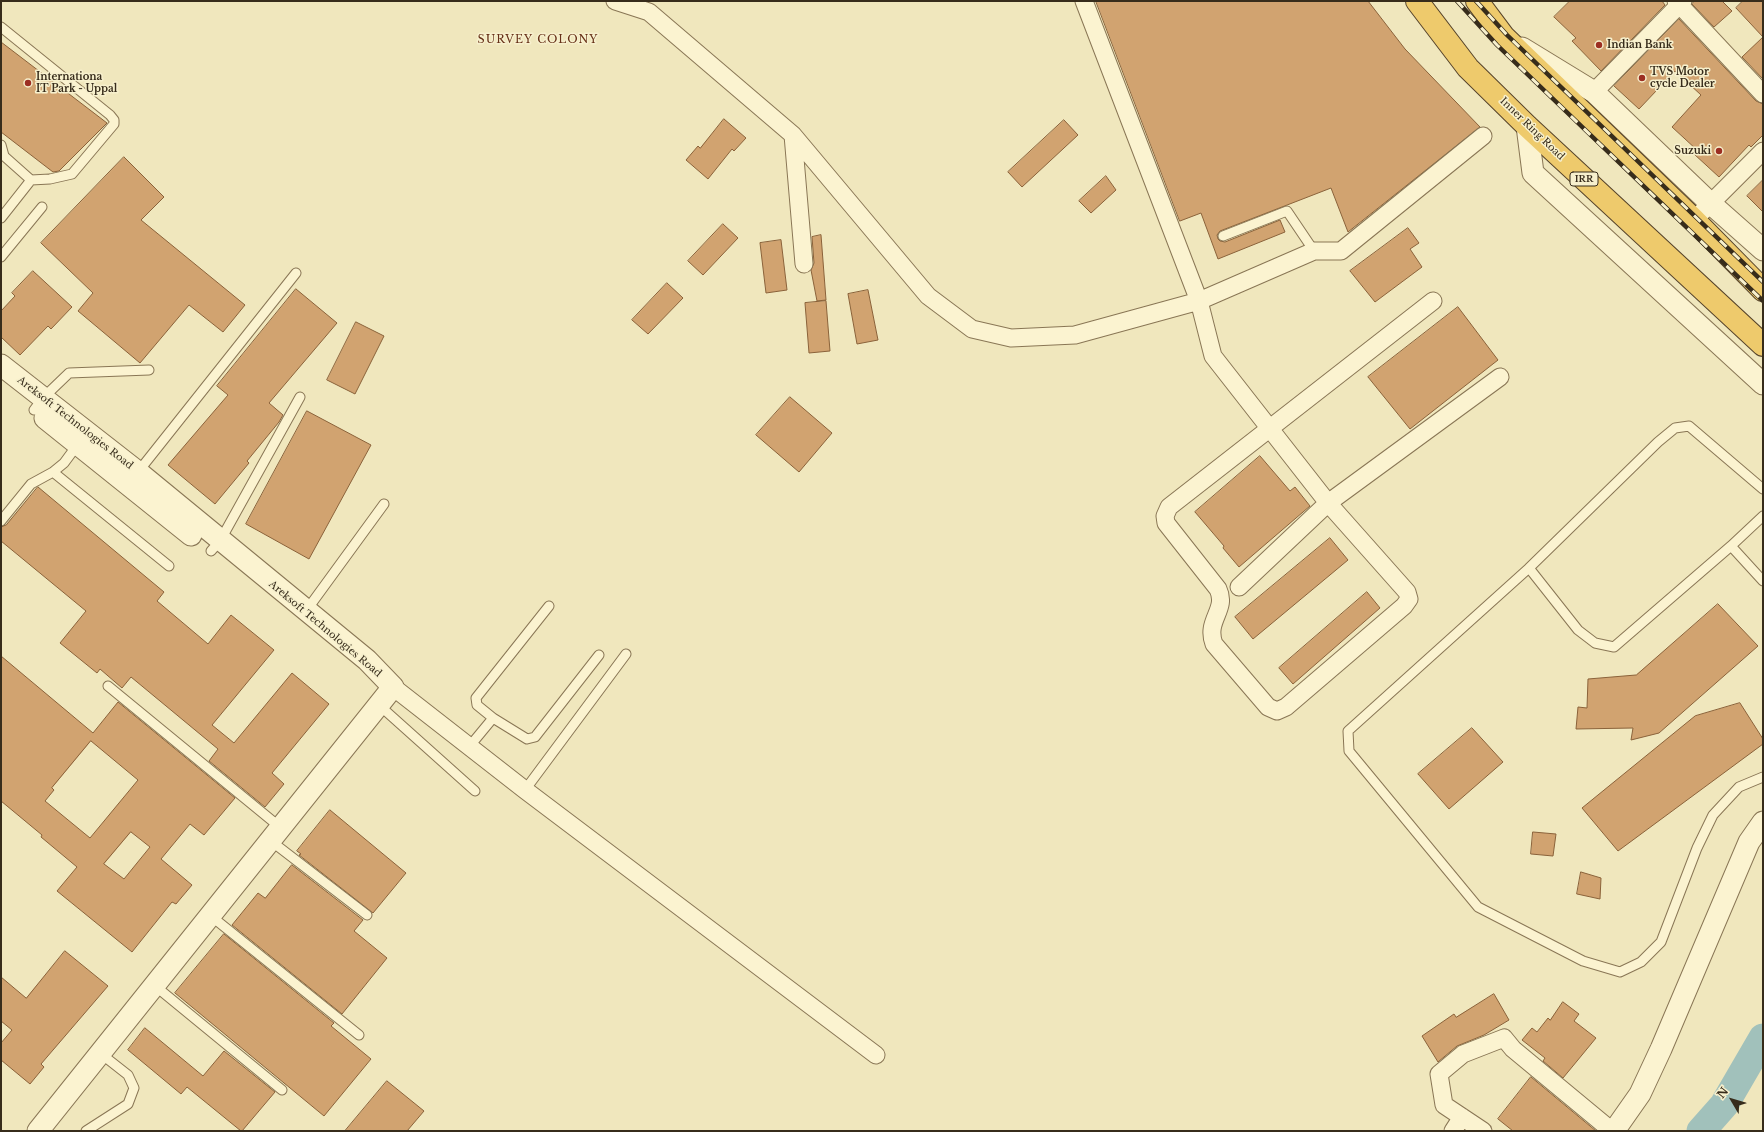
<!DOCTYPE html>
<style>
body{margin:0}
#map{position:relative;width:1764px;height:1132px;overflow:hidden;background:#f0e7bd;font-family:"Libre Baskerville",serif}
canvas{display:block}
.frame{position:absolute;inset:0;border:2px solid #372c1b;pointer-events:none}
.north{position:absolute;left:1712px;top:1080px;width:40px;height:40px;-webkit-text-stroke:3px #f7f0cd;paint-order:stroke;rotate:308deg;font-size:11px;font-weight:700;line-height:16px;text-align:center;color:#372c1b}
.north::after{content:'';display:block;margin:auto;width:14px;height:18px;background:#372c1b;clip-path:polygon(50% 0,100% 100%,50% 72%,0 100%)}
</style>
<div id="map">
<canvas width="1764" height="1132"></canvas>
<div class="frame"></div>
<div class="north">N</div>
</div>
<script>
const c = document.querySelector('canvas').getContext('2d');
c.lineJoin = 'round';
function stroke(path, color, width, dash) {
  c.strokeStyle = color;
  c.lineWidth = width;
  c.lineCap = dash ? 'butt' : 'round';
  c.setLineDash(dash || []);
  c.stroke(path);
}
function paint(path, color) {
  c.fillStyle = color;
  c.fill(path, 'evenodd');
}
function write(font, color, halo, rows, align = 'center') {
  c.font = font + ' "Libre Baskerville",serif';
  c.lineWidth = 3;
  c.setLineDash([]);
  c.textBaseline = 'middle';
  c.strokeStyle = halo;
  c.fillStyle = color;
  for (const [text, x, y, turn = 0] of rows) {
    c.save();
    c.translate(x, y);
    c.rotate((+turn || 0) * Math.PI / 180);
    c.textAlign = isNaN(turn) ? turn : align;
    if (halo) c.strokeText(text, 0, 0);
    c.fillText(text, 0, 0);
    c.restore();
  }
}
const river = new Path2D(`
 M1701 1131 1724 1105 1763 1038`);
const building = new Path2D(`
 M1096 1H1368L1405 49 1480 127 1348 232 1331 188 1220 231 1217 235 1218 239 1220 241 1225 242 1280 220 1285 232 1218 259 1201 213 1180 221Z
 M1570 1H1662L1665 5 1601 71 1572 41 1576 38 1554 17Z
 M1695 1H1722L1732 11 1714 27 1692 4Z
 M1743 1H1763V79L1742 57 1763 37 1736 8Z
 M1679 19 1756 101 1763 104V135L1751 147 1749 145 1719 177 1694 154 1697 150 1672 127 1701 95 1675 71 1639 109 1614 86Z
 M1 42 107 123 59 171 53 172 1 132Z
 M724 119 746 138 734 151 732 149 708 179 686 160 698 146 700 148Z
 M1064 120 1078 135 1022 187 1008 172Z
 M124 157 164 197 141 220 245 305 223 332 189 305 140 363 78 311 93 293 41 243Z
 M1106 176 1116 190 1091 213 1079 201Z
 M1763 180V212L1747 196Z
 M723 224 738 238 703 275 688 261Z
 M1408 228 1419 243 1410 249 1422 267 1375 302 1350 271Z
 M821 235 826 300 817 301 811 270 814 263 812 237Z
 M781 240 787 290 766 293 760 243Z
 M33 271 72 307 51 329 48 326 20 355 1 337V311L15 296 12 293Z
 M667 283 683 298 648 334 632 320Z
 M296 289 337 323 269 403 283 415 279 422 247 461 249 463 215 504 168 465 228 395 217 386Z
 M868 290 878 340 857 344 848 294Z
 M826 301 830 351 809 353 805 303Z
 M1458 307 1498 360 1410 429 1368 377Z
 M356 322 384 336 355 394 327 380Z
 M790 397 832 433 799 472 756 435Z
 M307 411 371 445 309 559 246 524Z
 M1260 456 1290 491 1295 487 1310 506 1239 567 1223 548 1224 546 1195 512Z
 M38 487 164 592 157 601 208 644 231 615 274 650 212 725 234 743 292 673 329 704 272 773 284 784 265 807 209 761 218 749 131 677 122 688 100 669 97 673 60 643 86 611 1 541V527L6 525Z
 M1330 538 1348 560 1253 639 1235 617Z
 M1367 592 1380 608 1293 684 1279 668Z
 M1718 604 1758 646 1659 733 1631 740 1633 728 1576 729 1578 707 1587 708 1588 679 1636 675Z
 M1 656 93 733 118 702 235 798 204 835 190 824 161 859 192 885 176 904 172 902 132 952 57 891 77 867 41 837 42 835 1 801ZM91 741 138 780 90 838 45 801 54 790 52 788ZM131 832 150 847 124 879 104 864Z
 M1740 703 1763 739V744L1618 851 1582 808 1695 716Z
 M1472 728 1503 762 1449 809 1418 774Z
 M330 810 406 873 373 913 299 855 301 854 297 851Z
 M1533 832 1556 834 1553 856 1531 854Z
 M292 865 363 920 354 931 387 958 342 1014 232 925 258 893 265 898Z
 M1581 872 1601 878 1600 899 1577 894Z
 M224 934 334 1023 331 1026 371 1059 324 1116 175 993Z
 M65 951 108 986 41 1064 44 1067 30 1084 1 1060V1043L12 1030 1 1021V977L26 998Z
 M1494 994 1509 1020 1484 1035 1457 1046 1438 1062 1422 1036 1454 1014 1456 1017Z
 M1563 1002 1579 1014 1574 1021 1596 1038 1563 1078 1543 1061 1545 1058 1522 1040 1532 1028 1537 1032 1548 1018 1550 1020Z
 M145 1028 203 1076 224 1051 275 1092 242 1131H241L187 1087 181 1094 128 1050Z
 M1531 1077 1596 1131H1513L1498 1119Z
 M387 1081 424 1111 407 1131H345Z`);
const service = new Path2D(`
 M1 27 110 115 114 120V124L72 174 50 179 31 180 4 156 1 145
 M1 218 31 180
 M1223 236 1287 211 1314 251
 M1 257 42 207
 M34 410 43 398 69 373 149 370
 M53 472 169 566
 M138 472 296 273
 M1763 489 1689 426 1675 428 1658 442 1529 568 1578 630 1595 643 1614 647 1731 546 1763 516
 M1 521 31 484 53 472 64 463 78 444
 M1731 546 1763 581
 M211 551 220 541 300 397
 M1529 568 1348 731 1349 751 1478 907 1583 961 1620 972 1641 962 1661 942 1697 848 1713 815 1739 787 1763 777
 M306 611 384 504
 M108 686 281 828
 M379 705 475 791
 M493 718 527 739 535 737 599 655
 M469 747 493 718 477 705 476 698 549 606
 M525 790 626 654
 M271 841 367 915
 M211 916 359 1035
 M154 985 282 1090
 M86 1131 128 1104 134 1088 128 1075 100 1053`);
const minor = new Path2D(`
 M615 1 649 12 793 135 928 296 972 329 1011 338 1075 335 1199 301 1314 251H1341L1483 136
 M1084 1 1199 301 1213 356 1328 503 1407 592 1409 599 1404 606 1286 707 1277 711 1268 707 1214 644C1205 620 1228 610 1218 589L1166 523 1165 516 1169 507 1433 301
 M1676 1 1763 94
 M1594 92 1683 1
 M793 135 804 264
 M1694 220 1763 151
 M1239 587 1328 503 1500 377
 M393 687 525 790 876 1055
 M1453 1131 1462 1117
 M1483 1131 1444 1105 1439 1074 1463 1054 1504 1038 1513 1049 1612 1131`);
const tertiary = new Path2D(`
 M1522 48 1594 92 1710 203 1763 250
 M1527 126 1533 173 1763 384
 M1 365 138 472 367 660 393 687
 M45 418 191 535
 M38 1131 393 687
 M1614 1131 1640 1094 1661 1049 1749 842 1763 822`);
const trunk = new Path2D(`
 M1417 1 1468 68 1527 126 1763 345
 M1477 1 1504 37 1694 220 1763 290`);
const rail = new Path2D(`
 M1457 1 1497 45 1763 301
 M1476 1 1507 35 1763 282`);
const markers = [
 [1599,45,4,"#9c2e22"],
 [1642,78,4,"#9c2e22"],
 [28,83,4,"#9c2e22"],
 [1719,151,4,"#9c2e22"]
];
const shields = [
 [1584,179,28]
];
const shieldNames = [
 ["IRR",1584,179]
];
const poiNames = [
 ["Indian Bank",1607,45],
 ["TVS Motor",1650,72],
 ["cycle Dealer",1650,84],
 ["Internationa",36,77],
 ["IT Park - Uppal",36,89],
 ["Suzuki",1711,151,"right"]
];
const streetNames = [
 ["Inner Ring Road",1532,129,44],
 ["Areksoft Technologies Road",75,423,38],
 ["Areksoft Technologies Road",325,629,40]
];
const neighbourhoodNames = [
 ["SURVEY COLONY",538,40]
];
stroke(river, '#a1c1bb', 29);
paint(building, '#d1a370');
stroke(building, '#8a623a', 1);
stroke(service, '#897655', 11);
stroke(minor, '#897655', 19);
stroke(tertiary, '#897655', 23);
stroke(trunk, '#56432a', 24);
stroke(service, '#fbf3d0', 9);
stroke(minor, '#fbf3d0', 17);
stroke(tertiary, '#fbf3d0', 21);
stroke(trunk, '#eeca6c', 22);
stroke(rail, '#372c1b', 4.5);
stroke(rail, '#f7f0cd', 3, [9]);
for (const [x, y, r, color] of markers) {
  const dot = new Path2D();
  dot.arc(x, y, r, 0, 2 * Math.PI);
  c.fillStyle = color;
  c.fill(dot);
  stroke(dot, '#f7f0cd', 1.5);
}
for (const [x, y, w] of shields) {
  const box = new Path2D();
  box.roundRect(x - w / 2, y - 7, w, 14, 3);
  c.fillStyle = '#f7f0cd';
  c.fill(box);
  stroke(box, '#372c1b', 1);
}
write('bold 9px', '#372c1b', null, shieldNames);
write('bold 10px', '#372c1b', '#f7f0cd', poiNames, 'left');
write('10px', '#372c1b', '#f7f0cd', streetNames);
c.letterSpacing = '1px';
write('11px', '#673118', '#f7f0cd', neighbourhoodNames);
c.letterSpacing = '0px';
</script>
